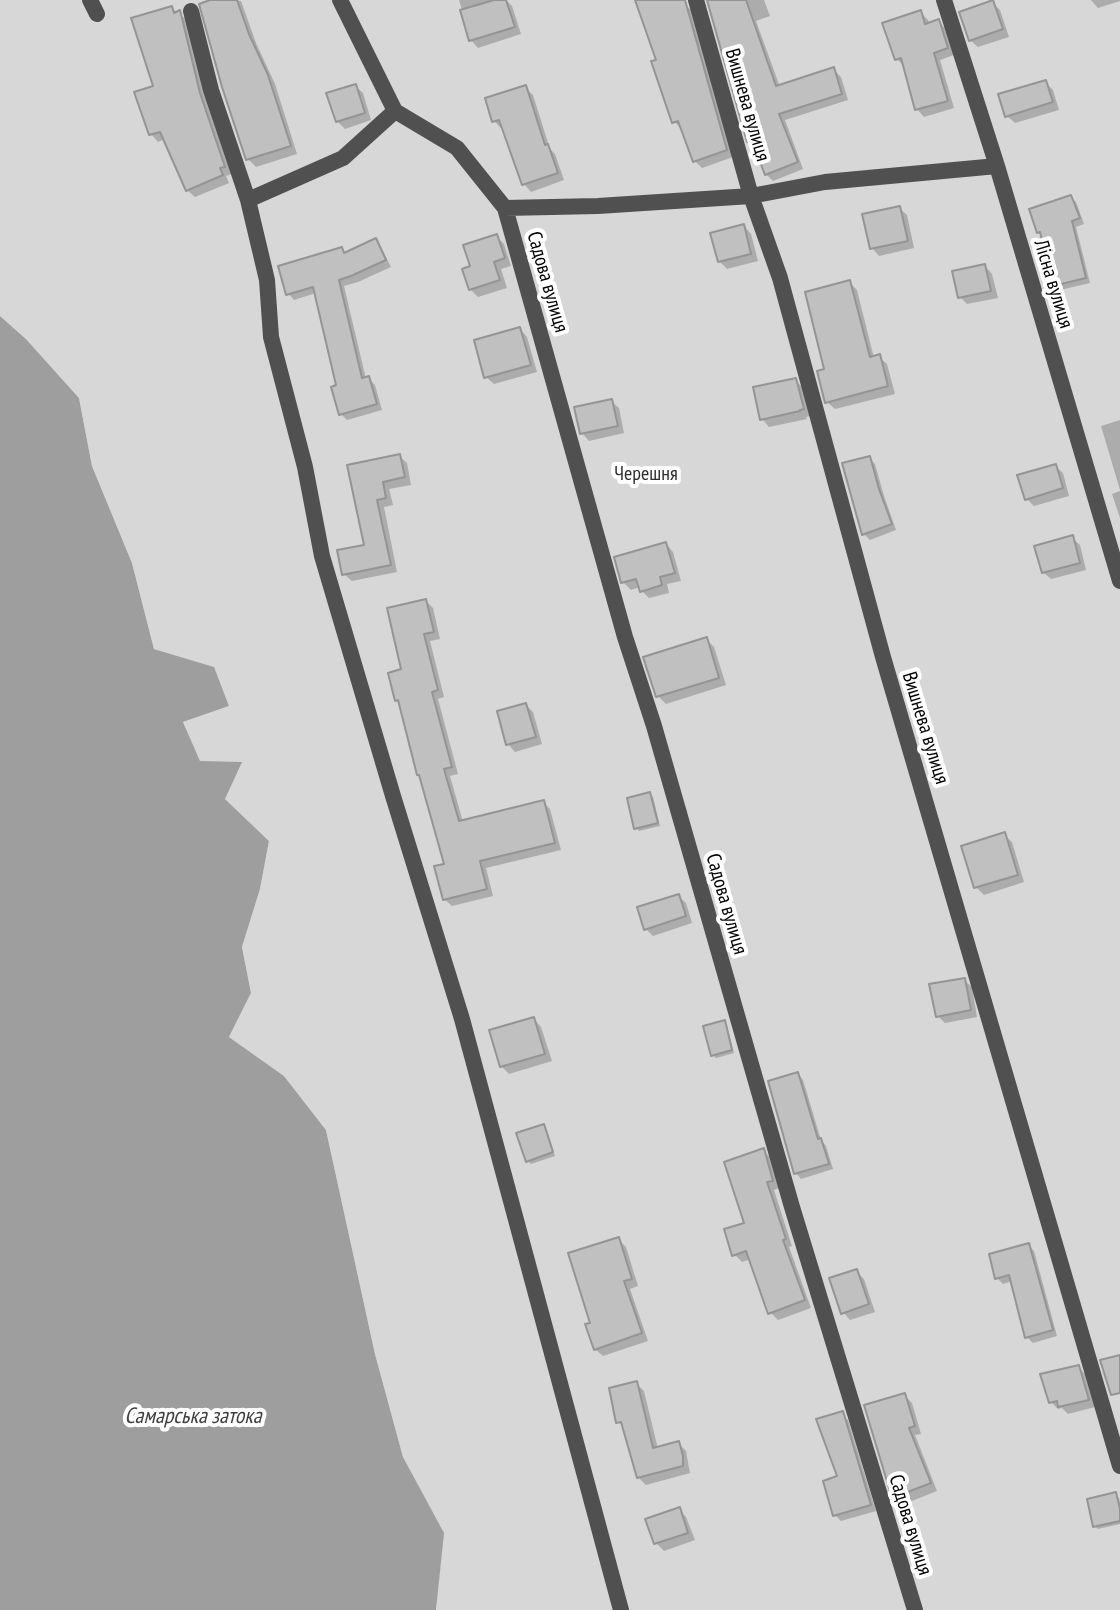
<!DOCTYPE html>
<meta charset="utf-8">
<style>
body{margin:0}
canvas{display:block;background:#fff}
</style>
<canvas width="1120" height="1610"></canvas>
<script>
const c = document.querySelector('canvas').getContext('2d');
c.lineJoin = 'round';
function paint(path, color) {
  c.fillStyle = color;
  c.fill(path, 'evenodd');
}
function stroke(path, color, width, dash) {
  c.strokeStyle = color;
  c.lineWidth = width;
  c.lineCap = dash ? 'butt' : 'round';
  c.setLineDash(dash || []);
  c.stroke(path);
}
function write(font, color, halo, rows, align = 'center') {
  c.font = font + ' "PT Sans Narrow",sans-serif';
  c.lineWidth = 8;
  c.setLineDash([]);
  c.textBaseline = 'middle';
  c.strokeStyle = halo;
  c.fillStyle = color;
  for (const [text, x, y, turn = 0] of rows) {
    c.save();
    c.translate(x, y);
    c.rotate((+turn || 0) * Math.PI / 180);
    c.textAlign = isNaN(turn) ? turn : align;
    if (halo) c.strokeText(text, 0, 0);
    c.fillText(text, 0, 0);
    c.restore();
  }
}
const green = new Path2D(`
 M0 0H1120V1610H436L443 1533 403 1457 375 1354 326 1130 284 1076 229 1037 251 993 242 947 260 889 269 841 225 799 200 762 183 722 229 706 213 667 154 649 132 563 92 466 79 398 26 339 0 316Z`);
const water = new Path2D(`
 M0 316 26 339 79 398 92 466 132 563 154 649 214 667 229 706 183 722 200 761 242 762 225 799 269 841 260 889 242 947 251 993 229 1037 284 1076 326 1130 375 1354 403 1457 444 1533 436 1610H0Z`);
const shadow = new Path2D(`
 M216 0 241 1 256 43 275 84 297 154 256 167 248 159Z
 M459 0H506L512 6 521 34 478 48 471 40Z
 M639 0H680L692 11 733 157 702 168 695 161 681 129 674 121 658 61Z
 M709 0H764L770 16 756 21 780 87 834 70 841 77 848 100 785 120 803 169 773 181 766 174 757 149 749 141Z
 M1091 0H1120V1L1098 8Z
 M993 3 1000 10 1009 37 978 47 970 40Z
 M171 8 187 20 231 174 226 176 229 183 195 197 187 190 165 139 158 142 151 134 155 87Z
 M920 12 928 20 929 24 938 21 946 29 954 55 940 60 954 108 924 117 917 109 905 67 897 59Z
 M1045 82 1053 90 1059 110 1015 123 1007 116Z
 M355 86 363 93 371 120 345 129 337 121Z
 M525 88 533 95 550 149 555 154 564 180 531 192 524 184 504 128 502 129 494 121Z
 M1070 197 1076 202 1084 224 1076 227 1090 283 1060 290 1055 285 1042 236 1039 232Z
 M899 208 907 215 914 248 879 256 872 248Z
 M744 226 751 234 758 261 727 269 719 261Z
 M496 236 504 244 511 266 501 269 507 288 478 297 470 289 473 268Z
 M375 241 381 247 391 267 358 282 344 286 366 379 368 378 375 385 382 410 347 420 341 414 338 387 316 293 294 300 288 293 341 250 346 254Z
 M985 266 992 274 998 298 967 304 960 297Z
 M849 282 857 290 874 358 879 357 887 364 895 394 835 409 827 402V370Z
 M520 329 527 337 537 372 494 384 486 377Z
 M795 380 803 388 810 416 806 417 807 419 769 427 762 419Z
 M611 401 619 408 624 433 589 441 582 433Z
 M1120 420V490L1101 426Z
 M399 456 407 463 411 485 389 489 393 505 384 507 397 572 352 581 344 574 366 546 350 466Z
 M869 458 875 464 884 496 896 530 870 540 864 534Z
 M1055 466 1063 473 1069 496 1034 506 1027 499Z
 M1120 491V518L1112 494Z
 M1072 538 1080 545 1086 570 1051 579 1043 572Z
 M666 544 673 552 681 581 667 584 669 593 649 598 642 591 640 587 631 590 623 582Z
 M426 601 433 608 440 639 430 641 444 697 438 699 458 774 450 776 463 822 543 802 550 809 561 850 486 868 493 896 452 906 444 899 447 865 401 704 397 700 403 671Z
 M706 639 714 647 726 685 666 704 658 696Z
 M526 705 533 712 542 744 515 752 508 744Z
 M650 794 653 797 660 826 639 831 636 828Z
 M1004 835 1012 842 1024 882 984 895 976 887Z
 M678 896 686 903 692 923 653 936 646 929Z
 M964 980 972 987 977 1017 945 1023 938 1016Z
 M534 1019 541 1027 552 1061 509 1074 501 1066Z
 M724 1023 727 1026 734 1053 716 1058 713 1055Z
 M798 1074 803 1080 821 1140 826 1146 833 1169 801 1179 796 1173Z
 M543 1126 547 1130 555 1156 531 1164 528 1161Z
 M763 1151 771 1158 779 1188 774 1190 792 1246 789 1247 811 1308 778 1320 770 1312 751 1259 742 1262 734 1254 747 1224Z
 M618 1239 626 1247 638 1286 630 1289 648 1341 603 1356 595 1349 592 1324Z
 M1029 1246 1034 1251 1057 1336 1033 1343 1027 1337 1012 1281 1003 1284 997 1278Z
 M857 1272 864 1279 875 1312 850 1320 843 1312Z
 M1078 1367 1086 1375 1095 1407 1068 1414 1062 1408 1058 1409 1051 1402Z
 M637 1384 644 1391 658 1449 679 1444 686 1451 690 1473 646 1485 638 1477 625 1428 618 1422Z
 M904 1395 912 1403 921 1434 915 1435 937 1491 902 1505 894 1497 866 1406Z
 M842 1414 848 1420 876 1511 841 1521 835 1515Z
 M1116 1494 1119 1498 1120 1503V1524L1098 1529 1095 1526Z
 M679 1510 686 1517 695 1540 664 1551 656 1543Z`);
const building = new Path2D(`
 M210 0H237L249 34 268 75 291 146 246 160 222 87 199 4Z
 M494 0H506L515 27 469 41 460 10Z
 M635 0H685L727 150 693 162 678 121 672 123 651 61 656 60Z
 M707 0H746L776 86 834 67 842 94 779 114 798 162 765 175 752 141 747 142Z
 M993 0 1003 29 969 41 959 12Z
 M172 6 174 13 180 10 200 93 225 167 220 168 223 175 186 191 160 132 149 135 134 92 153 86 131 18Z
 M921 10 925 24 939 19 948 48 934 53 948 101 915 110 901 58 895 60 882 23Z
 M1046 80 1053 102 1005 117 998 94Z
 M356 84 365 113 336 122 326 93Z
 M526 85 545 145 548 144 558 173 522 185 499 120 492 122 485 98Z
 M1071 195 1080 218 1072 221 1086 278 1053 286 1040 232 1037 233 1029 209Z
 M900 206 908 241 870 249 862 214Z
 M744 224 751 254 718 262 710 233Z
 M497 234 505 258 494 262 500 280 469 290 462 269 470 266 463 245Z
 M376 238 386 260 351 276 339 280 362 378 369 376 377 404 339 415 331 387 336 385 313 287 286 295 278 266 342 247 344 253Z
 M985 264 991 291 958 298 952 271Z
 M850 280 870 357 880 354 888 386 825 403 817 371 824 369 805 292Z
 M520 327 531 365 484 378 474 340Z
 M796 378 804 409 800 410V411L760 420 753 387Z
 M612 399 618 426 580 434 574 407Z
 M400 454 405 477 383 482 386 498 377 500 391 565 342 575 337 550 364 545 347 465Z
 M870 456 879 489 892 524 862 535 842 463Z
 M1056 464 1063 488 1025 500 1017 475Z
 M1073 535 1080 563 1042 573 1034 546Z
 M666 542 675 573 660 577 662 585 640 592 636 579 621 583 614 557Z
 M426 599 434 632 424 634 438 690 432 692 452 767 444 769 459 821 544 800 555 843 480 861 487 889 443 900 434 866 444 864 419 775H417L398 700 395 701 388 673 401 669 387 608Z
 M707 637 719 678 656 697 643 657Z
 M526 703 536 737 506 745 497 711Z
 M650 792 658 823 634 829 627 798Z
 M1005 832 1018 875 974 888 961 846Z
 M679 894 686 916 644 930 637 907Z
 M965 978 971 1010 936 1017 929 984Z
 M534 1017 545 1054 500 1067 489 1030Z
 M725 1020 732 1050 711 1056 703 1026Z
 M798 1072 818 1139 821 1138 829 1164 794 1174 768 1081Z
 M544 1124 553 1152 526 1162 516 1133Z
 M764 1148 773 1181 767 1182 786 1239 783 1240 805 1300 768 1314 746 1251 732 1256 724 1229 744 1223 724 1162Z
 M619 1237 632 1279 624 1281 642 1333 594 1350 585 1324 590 1323 568 1253Z
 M1029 1243 1053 1330 1025 1338 1009 1275 995 1279 989 1254Z
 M857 1269 869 1304 841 1314 829 1278Z
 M1120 1355V1393L1111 1395 1100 1360Z
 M1079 1365 1089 1400 1058 1407 1057 1401 1049 1403 1040 1374Z
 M637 1381 653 1448 679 1441 683 1456V1466L637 1478 621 1422 616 1423 609 1388Z
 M905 1393 915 1426 909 1428 931 1483 892 1498 864 1405Z
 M843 1411 871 1505 833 1516 823 1481 837 1476 816 1419Z
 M1116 1492 1120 1509V1521L1093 1527 1087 1499Z
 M680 1507 688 1533 654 1544 645 1519Z`);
const service = new Path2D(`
 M90 0 97 14
 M340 0 395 111
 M696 0 751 196 780 278 883 657 1120 1466
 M944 0 997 166 1120 581
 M191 11 211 90 248 200 267 280 271 337 305 467 322 556 393 796 462 1019 621 1610
 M248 200 343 158 395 111 457 148 505 208 598 206 751 196 825 182 997 166
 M505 208 625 637 654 726 792 1207 915 1610`);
const streetNames = [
 ["Вишнева вулиця",747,105,74],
 ["Садова вулиця",547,282,74],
 ["Лісна вулиця",1053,284,73],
 ["Вишнева вулиця",925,728,73],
 ["Садова вулиця",726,904,74],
 ["Садова вулиця",910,1525,73]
];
const parkNames = [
 ["Черешня",646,474]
];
const waterNames = [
 ["Самарська затока",193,1417]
];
paint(green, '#d7d7d7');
paint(water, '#9e9e9e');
paint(shadow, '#0003');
paint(building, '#c0c0c0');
stroke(building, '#949494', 2);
stroke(service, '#505050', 16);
write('20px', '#000', '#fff', streetNames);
write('20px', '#2e2e2e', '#fff', parkNames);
write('italic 22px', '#3f3f3f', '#fff', waterNames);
</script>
